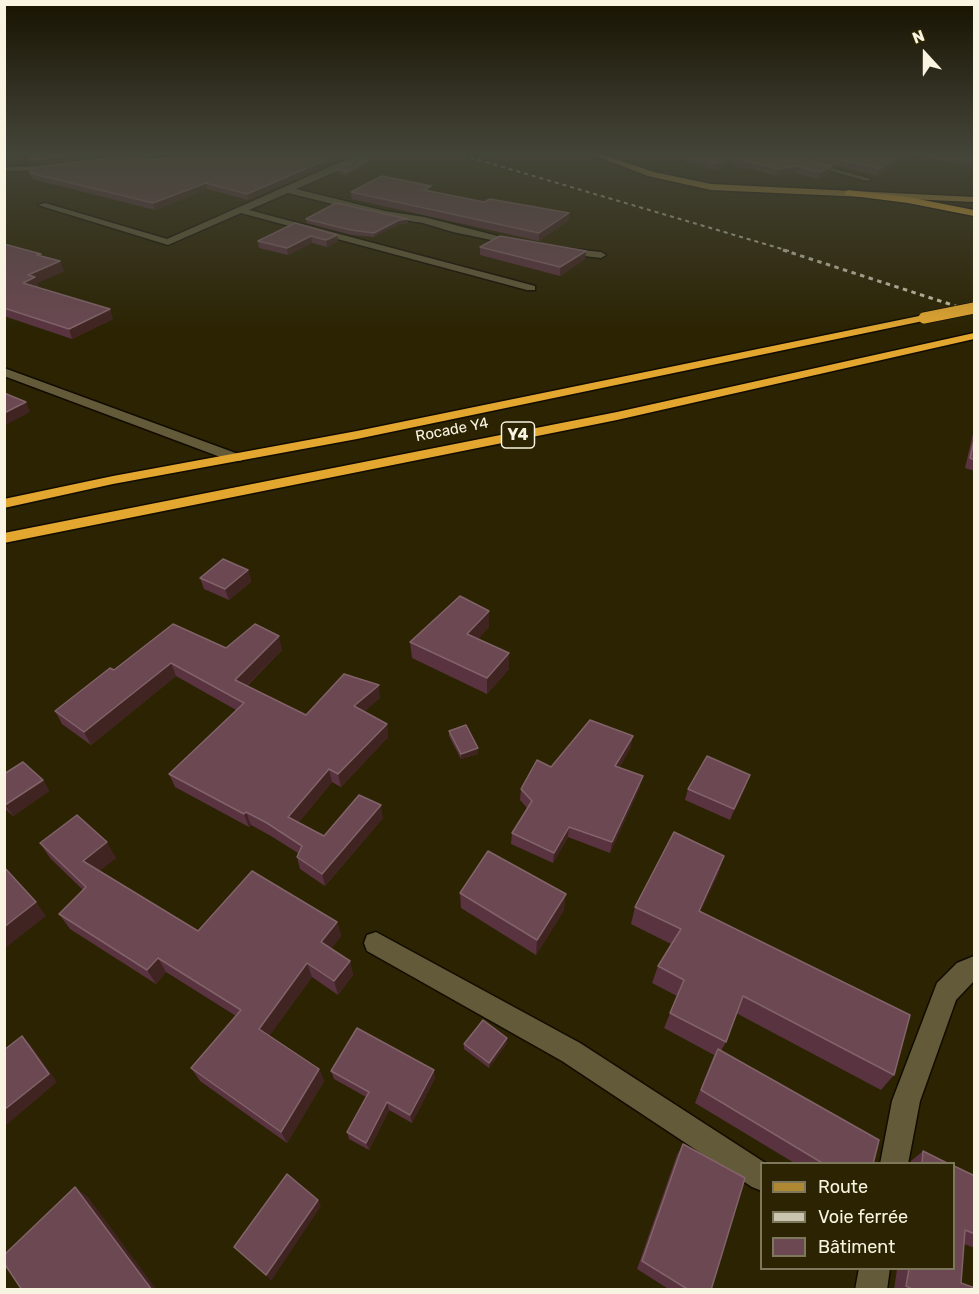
<!DOCTYPE html>
<meta charset="utf-8">
<style>
body{margin:0}
#map{position:relative;width:979px;height:1294px;overflow:hidden;background:#2b2302;font-family:Rubik,sans-serif}
canvas{display:block}
.frame{position:absolute;inset:0;border:6px solid #f8f4e1;pointer-events:none}
.legend{position:absolute;left:760px;top:1162px;width:195px;height:108px;box-sizing:border-box;background:#2b2302;border:2px solid #7d775b;margin:0;padding:8px 10px;list-style:none;font-size:18px;color:#f8f4e1}
.legend li{display:flex;align-items:center;gap:12px;height:30px}
.legend b{width:30px;border:2px solid #7d775b}
.north{position:absolute;left:895px;top:24px;width:60px;height:60px;-webkit-text-stroke:4px #2b2302;paint-order:stroke;rotate:339deg;font-size:16px;font-weight:700;line-height:24px;text-align:center;color:#f8f4e1}
.north::after{content:'';display:block;margin:auto;width:21px;height:27px;background:#f8f4e1;clip-path:polygon(50% 0,100% 100%,50% 72%,0 100%)}
</style>
<div id="map">
<canvas width="979" height="1294"></canvas>
<div class="frame"></div>
<ul class="legend">
<li><b style="height:8px;background:#af8834"></b>Route</li>
<li><b style="height:8px;background:#c9c4ae"></b>Voie ferrée</li>
<li><b style="height:16px;background:#6b4852"></b>Bâtiment</li>
</ul>
<div class="north">N</div>
</div>
<script>
const c = document.querySelector('canvas').getContext('2d');
c.lineJoin = 'round';
function stroke(path, color, width, dash) {
  c.strokeStyle = color;
  c.lineWidth = width;
  c.lineCap = dash ? 'butt' : 'round';
  c.setLineDash(dash || []);
  c.stroke(path);
}
function paint(path, color) {
  c.fillStyle = color;
  c.fill(path, 'evenodd');
}
function write(font, color, halo, rows, align = 'center') {
  c.font = font + ' Rubik,sans-serif';
  c.lineWidth = 4.5;
  c.setLineDash([]);
  c.textBaseline = 'middle';
  c.strokeStyle = halo;
  c.fillStyle = color;
  for (const [text, x, y, turn = 0] of rows) {
    c.save();
    c.translate(x, y);
    c.rotate((+turn || 0) * Math.PI / 180);
    c.textAlign = isNaN(turn) ? turn : align;
    if (halo) c.strokeText(text, 0, 0);
    c.fillText(text, 0, 0);
    c.restore();
  }
}
const stream = new Path2D(`
 M4 154 7 153`);
const minor = new Path2D(`
 M155 153H175L122 161 118 159Z
 M361 153H370L347 167 296 189 385 211 424 217 525 243 520 246 453 232 423 223 385 217 288 193 249 210 535 286V290H527L241 213 168 245 38 205 45 203 167 239Z
 M765 153H777L871 179 867 181Z
 M57 166V170H54L4 171V167Z
 M562 248 601 252 606 255 601 258 559 253 557 251Z
 M4 368 241 455 243 458 241 461H231L4 376Z
 M376 932 580 1043 767 1164H762V1191L752 1187 562 1061 367 951 364 943 367 935Z
 M974 956V981L956 1000 920 1101 908 1164H880L892 1101 937 983 957 963Z
 M859 1268H890L887 1290H855Z`);
const major = new Path2D(`
 M588 153H598L654 172 711 184 974 197V202L711 190 648 176Z`);
const highway = new Path2D(`
 M848 190 908 197 974 210V216L908 203 845 195 844 193Z
 M924 315 928 316V320L357 439 113 484 4 508V499L113 476 357 431Z
 M974 333V339L617 420 4 543V533L617 412Z`);
const railFar1 = new Path2D(`
 M455 153 789 251`);
const rail = new Path2D(`
 M783 250 974 312`);
const highwayBridge = new Path2D(`
 M924 318 974 308`);
const wall = new Path2D(`
 M191 153H355L248 200 207 189 155 210 32 179 30 173 192 154Z
 M667 153H781L832 166 830 173 818 179 795 173 777 176 730 164 715 170 691 164Z
 M785 153H975L969 166 907 154 878 176Z
 M368 164 347 176 338 173V169Z
 M431 191 484 202 569 220 539 241 352 199 351 192Z
 M306 219H408V223L399 224 374 237 352 235 307 223Z
 M337 235 338 241 327 247 312 243 288 255 259 248 258 241Z
 M4 244 42 256 64 271 37 283 39 287H38L113 319 72 339 4 316Z
 M480 247 586 251 585 259 560 276 480 255Z
 M975 425V471L965 468Z
 M248 570 251 582 229 600 204 589 200 578Z
 M489 627 478 639 509 653V669L487 694 412 658 410 642Z
 M226 648 282 650 247 686 306 715 380 698 364 711 387 724 388 737 341 787 332 782 298 823 324 836 383 818 325 886 300 869 297 857 298 853 271 836 251 825 249 827 175 787 169 774 236 710 176 676 91 745 62 724 55 711 114 670Z
 M449 731 478 748V754L461 759 449 736Z
 M631 747 619 768 640 787 610 853 568 837 553 863 511 844 512 833 527 808 520 800 521 789 551 767Z
 M4 774 43 780 49 791 13 816 4 808Z
 M746 786 730 820 685 800 688 789Z
 M40 843 116 858 99 871 198 931 337 922 341 936 331 948 350 961 353 975 338 995 312 977 269 1036 319 1069 324 1081 287 1143 200 1081 191 1068 236 1016 166 972 156 984 70 929 59 914 83 890 50 858Z
 M724 856 718 874 700 912 894 1075 881 1090 736 1013 726 1042 721 1051 873 1164H796L695 1103 714 1055 664 1028 677 996 652 983 658 966 671 944 631 924 635 907Z
 M460 893 564 910 536 955 461 908Z
 M507 1038V1043L489 1068 464 1049V1044Z
 M331 1071 435 1078 412 1123 389 1110 369 1150 349 1139 347 1132 366 1097 334 1079Z
 M683 1144 711 1290H670L637 1269 677 1155Z
 M923 1151 949 1164H911V1161Z
 M975 1176V1248L964 1244 961 1283 975 1290H894L897 1269H954Z`);
const shadedWall = new Path2D(`
 M91 153H141L32 165 30 160Z
 M342 153H355L248 200 247 194Z
 M901 153H907L878 176 880 169Z
 M731 157 730 164 715 170 716 163Z
 M975 158V163L969 166 972 159Z
 M368 160V164L347 176V172Z
 M796 166 795 173 777 176 779 169Z
 M832 166 830 173 818 179 820 172Z
 M206 183 207 189 155 210 153 203Z
 M569 213V220L539 241V233Z
 M408 219V223L399 224 374 237V233L399 220Z
 M337 235 338 241 327 247 326 240Z
 M311 236 312 243 288 255 287 248Z
 M586 251 585 259 560 276V267Z
 M60 261 64 271 37 283 39 287 26 293 23 283 28 275Z
 M110 309 113 319 72 339 69 329Z
 M26 402 30 412 4 426V413Z
 M248 570 251 582 229 600 225 589Z
 M489 611V627L468 650 467 634Z
 M279 636 282 650 239 693 235 680Z
 M509 653V669L487 694V678Z
 M171 663 176 676 91 745 84 732Z
 M379 685 380 698 356 719 354 706Z
 M387 724 388 737 341 787 338 774Z
 M633 736 631 747 614 777 615 766Z
 M478 748V754L461 759V754Z
 M329 769 332 782 292 830 288 817Z
 M750 775 746 786 730 820 734 809Z
 M643 776 640 787 610 853 612 842Z
 M43 780 49 791 13 816 5 805Z
 M381 805 383 818 325 886 322 874Z
 M246 812 251 825 249 827 244 814Z
 M569 827 568 837 553 863 554 853Z
 M107 842 116 858 93 876 83 861Z
 M724 856 718 874 693 929 699 911Z
 M566 894 564 910 536 955 537 940Z
 M36 902 46 916 4 949V927Z
 M337 922 341 936 326 956 321 942Z
 M158 958 166 972 156 984 147 970Z
 M350 961 353 975 338 995 334 981Z
 M307 963 312 977 265 1042 259 1029Z
 M22 1036 31 1045 57 1082 4 1127V1110Z
 M507 1038V1043L489 1068V1063Z
 M319 1069 324 1081 287 1143 281 1132Z
 M434 1070 435 1078 412 1123 410 1115Z
 M387 1102 389 1110 369 1150 366 1143Z
 M75 1187 88 1197 157 1290H152Z
 M318 1200 321 1206 271 1281 266 1275Z`);
const building = new Path2D(`
 M45 153H91L30 160V154Z
 M145 153 148 160 195 154 194 153H342L247 194 206 183 153 203 30 173V168Z
 M682 153H781L832 166 820 172 796 166 779 169 731 157 716 163 692 157Z
 M813 153H901L880 169Z
 M938 153H975V158L972 159Z
 M363 156 368 160 347 172 338 169Z
 M382 176 431 186 424 190 484 202 490 199 569 213 539 233 351 192Z
 M336 203 408 219 399 220 374 233 351 230 306 219Z
 M295 223 337 235 326 240 311 236 287 248 258 241Z
 M500 236 586 251 560 267 480 247Z
 M4 244 41 254 37 255 60 261 28 275 35 277 23 283 110 309 69 329 4 308Z
 M4 393 26 402 4 413Z
 M975 436V460L970 458Z
 M223 559 248 570 225 589 200 578Z
 M460 596 489 611 467 634 509 653 487 678 410 642Z
 M173 624 226 648 255 624 279 636 235 680 306 715 344 674 379 685 354 706 387 724 338 774 329 769 288 817 324 836 359 795 381 805 322 874 297 857 302 846 267 823 246 812 244 814 169 774 244 703 171 663 84 732 55 711 110 668 114 670Z
 M590 720 633 736 615 766 643 776 612 842 569 827 554 853 512 833 532 801 521 789 537 760 551 767Z
 M466 725 478 748 461 754 449 731Z
 M707 756 750 775 734 809 688 789Z
 M23 762 43 780 5 805 4 774Z
 M77 815 107 842 83 861 198 931 252 871 337 922 321 942 350 961 334 981 307 963 259 1029 319 1069 281 1132 191 1068 241 1010 158 958 147 970 59 914 86 887 40 843Z
 M674 832 724 856 699 911 910 1015 894 1075 743 996 726 1042 670 1013 684 980 658 966 681 929 635 907Z
 M488 851 566 894 537 940 460 893Z
 M4 867 36 902 4 927Z
 M483 1020 507 1038 489 1063 464 1044Z
 M357 1028 434 1070 410 1115 387 1102 366 1143 347 1132 369 1092 331 1071Z
 M22 1036 49 1074 4 1110V1050Z
 M718 1049 879 1140 873 1164H824L701 1090Z
 M683 1144 745 1178 711 1290H689L642 1261Z
 M923 1151 949 1164H922Z
 M954 1166 975 1176V1234L965 1230 961 1283 975 1288V1290H914L906 1286 909 1269H954Z
 M287 1174 318 1200 266 1275 234 1247Z
 M75 1187 152 1290H22L4 1263V1255Z`);
const farStreetnames = [
 ["Rocade Y4",452,430,-11]
];
const shields = [
 [518,435,33]
];
const shieldNames = [
 ["Y4",518,435]
];
stroke(stream, '#4a4d5c', 3);
stroke(minor, '#120c00', 3);
stroke(major, '#120c00', 3);
stroke(highway, '#120c00', 3);
paint(minor, '#625a39');
paint(major, '#af8834');
paint(highway, '#e3a730');
stroke(railFar1, '#c9c4ae', 2, [4, 4]);
stroke(rail, '#c9c4ae', 3, [4.5, 4.5]);
stroke(highwayBridge, '#120c00', 13, []);
stroke(highwayBridge, '#e3a730', 11);
paint(wall, '#5a3341');
paint(shadedWall, '#402421');
paint(building, '#6b4852');
stroke(building, '#816369', 1.5);
const sky = c.createLinearGradient(0, 0, 0, 334);
sky.addColorStop(0, '#181301');
sky.addColorStop(0.46, '#444539');
sky.addColorStop(1, '#44453900');
c.fillStyle = sky;
c.fillRect(0, 0, 979, 334);
write('15px', '#f8f4e1', '#2b2302', farStreetnames);
for (const [x, y, w] of shields) {
  const box = new Path2D();
  box.roundRect(x - w / 2, y - 13, w, 26, 4.5);
  c.fillStyle = '#2b2302';
  c.fill(box);
  stroke(box, '#f8f4e1', 1.5);
}
write('bold 16px', '#f8f4e1', null, shieldNames);
</script>
